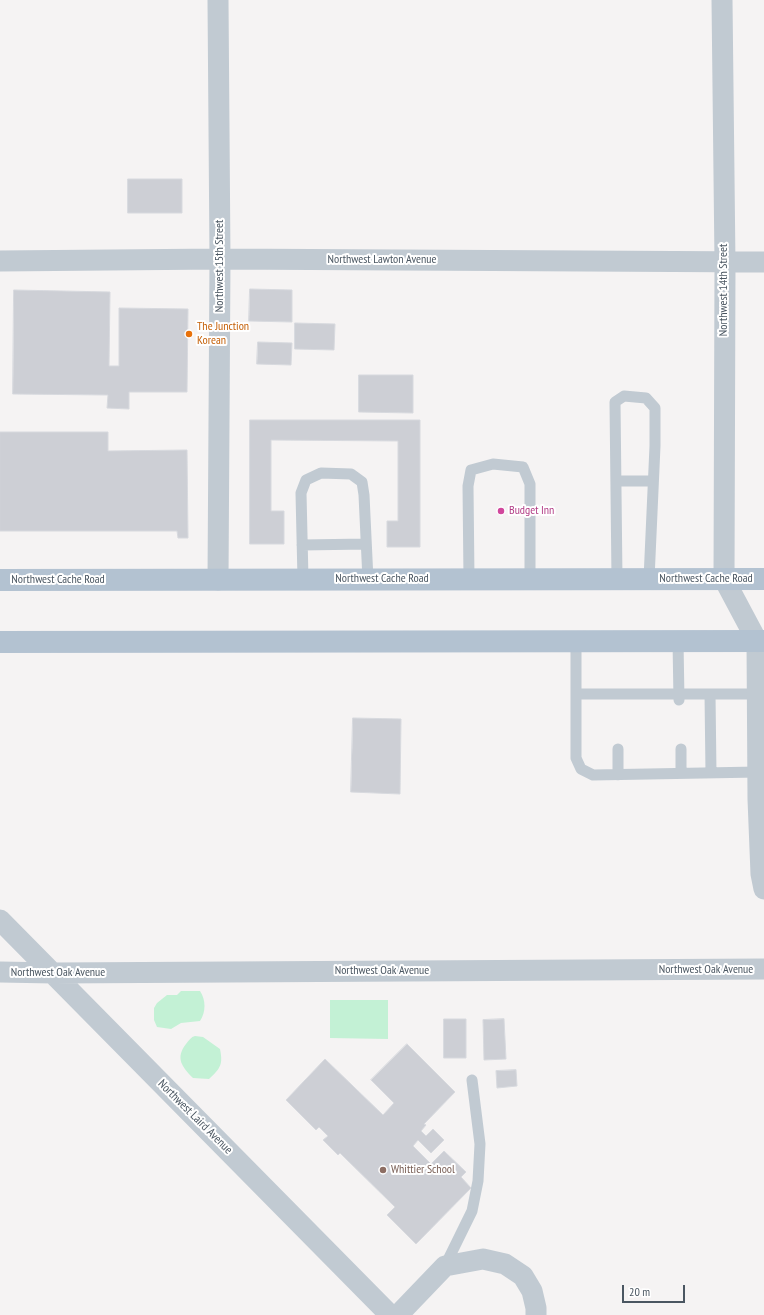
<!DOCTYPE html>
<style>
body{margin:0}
#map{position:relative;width:764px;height:1315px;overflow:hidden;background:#f5f3f3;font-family:"PT Sans Narrow",sans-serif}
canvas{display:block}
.scale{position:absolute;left:622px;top:1285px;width:63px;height:18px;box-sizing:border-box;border:2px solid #4a5661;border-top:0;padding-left:5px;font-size:12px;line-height:14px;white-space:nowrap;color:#4a5661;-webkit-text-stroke:3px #fff;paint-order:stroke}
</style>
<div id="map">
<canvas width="764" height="1315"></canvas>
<div class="scale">20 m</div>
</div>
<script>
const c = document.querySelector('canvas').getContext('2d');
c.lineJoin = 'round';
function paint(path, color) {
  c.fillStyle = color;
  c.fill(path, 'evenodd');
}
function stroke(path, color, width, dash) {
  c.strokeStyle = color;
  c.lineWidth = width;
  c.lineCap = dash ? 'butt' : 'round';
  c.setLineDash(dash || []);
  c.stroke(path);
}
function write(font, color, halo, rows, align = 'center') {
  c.font = font + ' "PT Sans Narrow",sans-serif';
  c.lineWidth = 4;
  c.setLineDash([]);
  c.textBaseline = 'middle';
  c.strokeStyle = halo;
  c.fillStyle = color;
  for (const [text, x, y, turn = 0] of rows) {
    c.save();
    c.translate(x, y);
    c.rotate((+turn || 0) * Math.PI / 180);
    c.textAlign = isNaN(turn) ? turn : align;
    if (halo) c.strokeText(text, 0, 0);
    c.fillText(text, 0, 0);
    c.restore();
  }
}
const green = new Path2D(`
 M181 991H200C206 1000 206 1012 200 1021L181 1023 171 1029 157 1027 154 1020V1008L157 1003 167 995H177Z
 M330 1000H388V1039L330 1038Z
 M195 1036 203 1037 220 1049C223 1064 221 1068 209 1079L193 1078C182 1067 175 1058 186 1044 189 1040 191 1037 195 1036Z`);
const building = new Path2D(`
 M128 179H182V213H128Z
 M250 289 292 290V322L249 321Z
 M14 290 110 292 109 366H119V308L188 309 187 392H129V409L107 408 108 395 13 394Z
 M295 323 335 324 334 350 295 349Z
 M258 342 292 343 291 365 257 364Z
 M359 375H413V413L359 412Z
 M250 420H420V547H387V521H398V441L271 440V511H284V544H250Z
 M0 432H108V451L187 450 188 538H178L177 531H0Z
 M353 718 401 719 400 794 351 792Z
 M444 1019H466V1058H444Z
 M504 1019 506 1059 484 1060 483 1020Z
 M407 1044 455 1092 424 1124 426 1125 421 1131 426 1136 433 1129 444 1140 431 1153 418 1140 413 1146 431 1164 444 1151 466 1172 461 1177 471 1188 416 1244 387 1215 395 1207 340 1153 338 1155 323 1140 328 1136 319 1127 316 1130 286 1100 325 1059 383 1115 394 1103 371 1080Z
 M516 1070 517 1086 497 1088 496 1071Z`);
const service = new Path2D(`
 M616 481H653
 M302 545 366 544
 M303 579 301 493 306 480 321 473 351 474 362 482 364 495 368 580
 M469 579 468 486 471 470 493 464 523 467 530 484V579
 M617 579 615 402 624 396 646 398 655 408V446L649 579
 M678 641 679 700
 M576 642V758L581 769 593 775 758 772
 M576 694H761
 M710 694 711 773
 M618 749V775
 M681 749V773
 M445 1266 472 1211 478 1181 480 1144 472 1080`);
const minor = new Path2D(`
 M218 0 220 259 218 580
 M722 0 725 263 724 579 757 641 758 799 761 874 764 889
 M0 261 220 259 764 262
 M0 920 390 1315
 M0 972 53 973 764 969
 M398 1315 445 1266 483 1259 505 1264 523 1276 532 1291 536 1308V1315`);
const primary = new Path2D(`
 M0 580 764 579
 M0 642 764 641`);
const markers = [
 [189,334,4,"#e8710a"],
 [501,511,4,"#d1479c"],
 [383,1170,4,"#8d6e63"]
];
const streetNames = [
 ["Northwest Lawton Avenue",382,260],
 ["Northwest 15th Street",220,266,-90],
 ["Northwest 14th Street",724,290,-90],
 ["Northwest Cache Road",382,579],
 ["Northwest Cache Road",706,579],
 ["Northwest Cache Road",58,580],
 ["Northwest Oak Avenue",706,970],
 ["Northwest Oak Avenue",382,971],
 ["Northwest Oak Avenue",58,973],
 ["Northwest Laird Avenue",195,1117,45]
];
const foodNames = [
 ["The Junction",197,327],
 ["Korean",197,341]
];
const hotelNames = [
 ["Budget Inn",509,511]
];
const educationNames = [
 ["Whittier School",391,1170]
];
paint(green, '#c3f1d5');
paint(building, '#cdcfd5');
stroke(building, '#d7d9de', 1);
stroke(service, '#c1cad2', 11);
stroke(minor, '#c1cad2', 21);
stroke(primary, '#b3c2d1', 22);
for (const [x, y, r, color] of markers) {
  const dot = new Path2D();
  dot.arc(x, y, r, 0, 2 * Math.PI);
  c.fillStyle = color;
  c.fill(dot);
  stroke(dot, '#fff', 1.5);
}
write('12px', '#4a5661', '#fff', streetNames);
write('12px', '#c56008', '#fff', foodNames, 'left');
write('12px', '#b23c85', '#fff', hotelNames, 'left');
write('12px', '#785e54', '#fff', educationNames, 'left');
</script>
